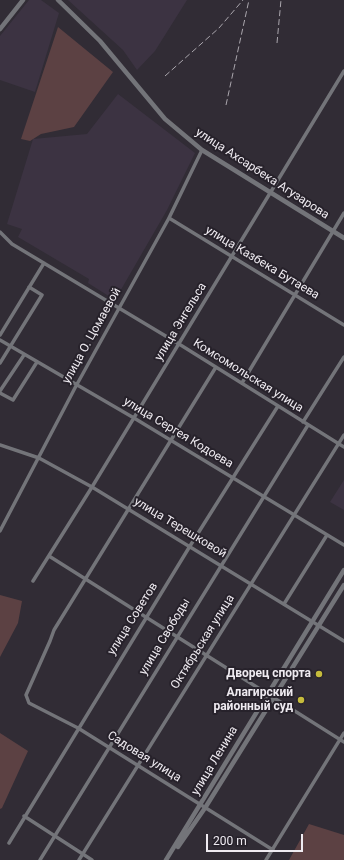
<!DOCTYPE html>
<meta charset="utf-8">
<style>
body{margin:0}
#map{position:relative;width:344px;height:860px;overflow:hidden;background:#312c35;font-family:Roboto,sans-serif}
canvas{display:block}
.scale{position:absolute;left:206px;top:834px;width:97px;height:18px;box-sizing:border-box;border:2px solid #efebf1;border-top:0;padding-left:5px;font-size:12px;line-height:14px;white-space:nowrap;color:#efebf1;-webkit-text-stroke:3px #27222b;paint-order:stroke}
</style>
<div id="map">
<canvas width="344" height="860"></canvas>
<div class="scale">200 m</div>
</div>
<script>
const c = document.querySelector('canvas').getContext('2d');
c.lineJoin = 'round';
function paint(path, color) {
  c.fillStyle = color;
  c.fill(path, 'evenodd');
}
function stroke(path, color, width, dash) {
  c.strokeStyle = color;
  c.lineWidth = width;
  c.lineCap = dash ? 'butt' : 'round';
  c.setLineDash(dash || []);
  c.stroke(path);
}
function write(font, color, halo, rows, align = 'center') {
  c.font = font + ' Roboto,sans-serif';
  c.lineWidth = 4;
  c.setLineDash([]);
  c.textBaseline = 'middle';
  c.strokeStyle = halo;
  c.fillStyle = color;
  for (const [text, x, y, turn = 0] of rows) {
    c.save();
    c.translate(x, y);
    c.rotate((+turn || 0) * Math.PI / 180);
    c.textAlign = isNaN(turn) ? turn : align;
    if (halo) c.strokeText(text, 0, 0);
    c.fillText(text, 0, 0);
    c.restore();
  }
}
const built = new Path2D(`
 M29 0H41L59 13 35 92 0 80V36Z
 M68 0H187L155 51 137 70 123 50Z
 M118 94 195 153 167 210 115 300 88 283 89 279 18 237 22 229 7 224 33 139 87 134Z
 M344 480V510L330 502Z`);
const green = new Path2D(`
 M58 27 113 72 74 127 41 134 30 141 21 139Z
 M0 595 22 601 18 623 0 657Z
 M0 733 28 751 2 808 0 809Z
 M309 824 344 835V860H289Z`);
const minor = new Path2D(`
 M169 218 344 325
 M0 232 12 244 179 344 344 447
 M0 335 44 263
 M0 340 134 418 344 545
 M0 363 42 295 29 287
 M216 367 54 630 50 641 26 695 29 703 78 728 273 850
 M242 383 344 213
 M0 391 24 355
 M0 393 13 400 37 362
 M303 422 344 357
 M0 445 39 458 92 487 344 641
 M0 531 76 386 169 218 202 150
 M49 556 344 742
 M33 581 92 487 344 71
 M284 604 327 535
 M24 816 92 860
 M9 843 190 546 278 406
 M40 860 308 425
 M79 860 344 435
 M266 860 344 733`);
const tertiary = new Path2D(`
 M58 0 100 41 165 119 202 150 344 238
 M0 29 23 0
 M178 847 205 808 344 585
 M166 860 344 570`);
const rail = new Path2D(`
 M277 43 281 0
 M165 76 219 28 243 0
 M226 105 249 0`);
const markers = [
 [319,674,4,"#c6bc3c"],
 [301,700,4,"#c6bc3c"]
];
const streetNames = [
 ["улица Ахсарбека Агузарова",262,174,33],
 ["улица Казбека Бутаева",262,263,31],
 ["улица Энгельса",181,322,-59],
 ["улица О. Цомаевой",92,336,-61],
 ["Комсомольская улица",248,376,32],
 ["улица Сергея Кодоева",178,433,31],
 ["улица Терешковой",180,528,31],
 ["улица Советов",133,619,-58],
 ["улица Свободы",165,637,-59],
 ["Октябрьская улица",203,642,-58],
 ["Садовая улица",144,757,32],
 ["улица Ленина",215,761,-59]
];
const poiNames = [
 ["Дворец спорта",311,674],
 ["Алагирский",293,693],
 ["районный суд",293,707]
];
paint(built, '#3c3342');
paint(green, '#5c4143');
stroke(minor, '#737479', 3.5);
stroke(tertiary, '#737479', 4.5);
stroke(rail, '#aba7ae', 1, [6, 3]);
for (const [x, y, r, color] of markers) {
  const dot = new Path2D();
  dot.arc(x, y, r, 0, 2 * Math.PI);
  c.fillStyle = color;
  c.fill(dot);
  stroke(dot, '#27222b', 1.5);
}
write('12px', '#efebf1', '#27222b', streetNames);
write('bold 12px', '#efebf1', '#27222b', poiNames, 'right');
</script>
